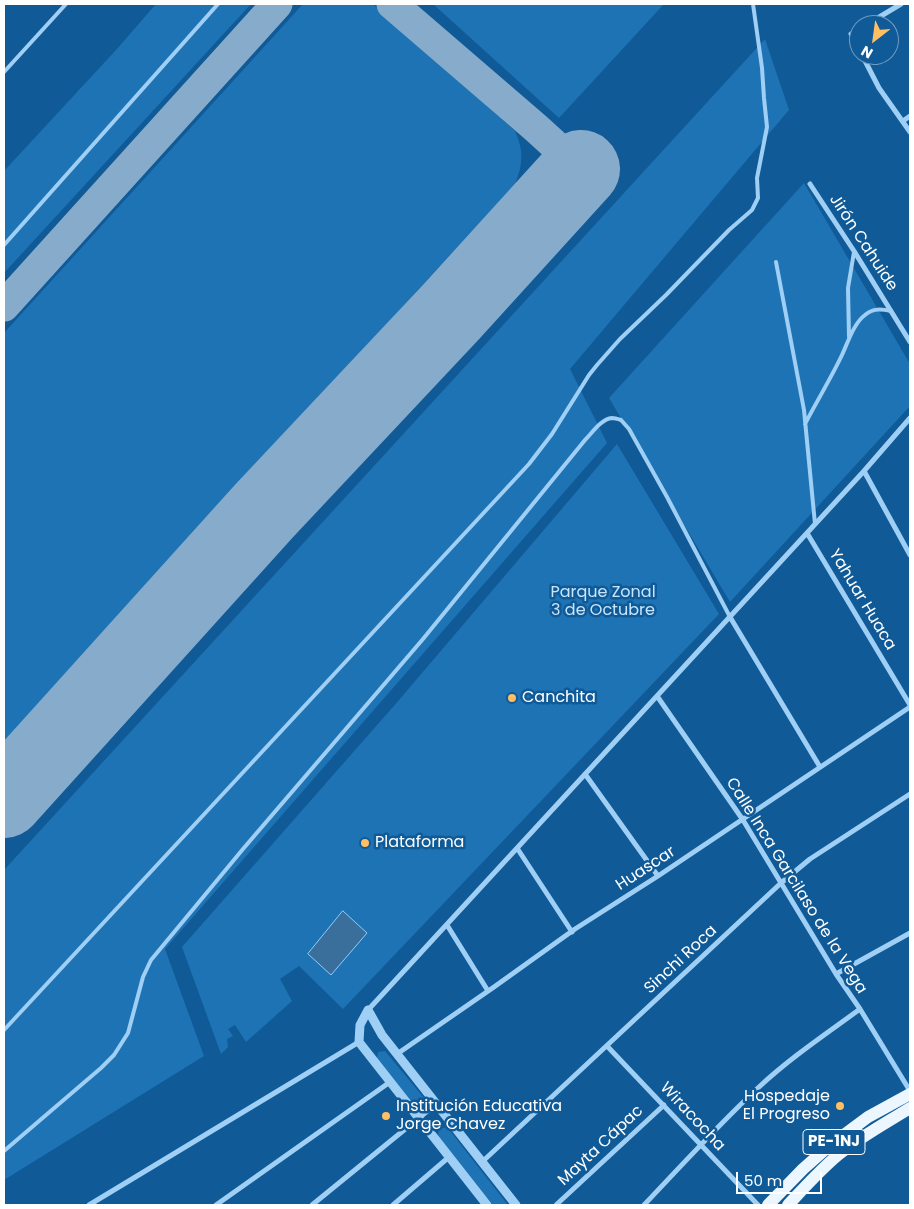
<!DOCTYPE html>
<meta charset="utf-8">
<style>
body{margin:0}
#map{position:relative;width:914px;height:1209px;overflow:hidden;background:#0f5a97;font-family:Poppins,sans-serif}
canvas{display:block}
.frame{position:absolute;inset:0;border:5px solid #fff;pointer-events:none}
.north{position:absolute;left:849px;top:15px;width:50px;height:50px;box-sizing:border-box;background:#0f5a97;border:1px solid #6f9cc1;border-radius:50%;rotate:210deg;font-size:14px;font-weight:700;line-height:20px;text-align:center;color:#fff}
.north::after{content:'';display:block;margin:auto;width:18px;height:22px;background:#ffbf62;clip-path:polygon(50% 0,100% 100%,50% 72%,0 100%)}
.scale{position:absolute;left:736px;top:1172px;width:86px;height:22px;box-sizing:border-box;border:2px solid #fff;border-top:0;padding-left:6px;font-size:15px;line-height:18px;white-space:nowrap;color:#fff;-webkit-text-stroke:4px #0f5a97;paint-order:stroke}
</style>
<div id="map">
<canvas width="914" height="1209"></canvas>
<div class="frame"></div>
<div class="north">N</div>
<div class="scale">50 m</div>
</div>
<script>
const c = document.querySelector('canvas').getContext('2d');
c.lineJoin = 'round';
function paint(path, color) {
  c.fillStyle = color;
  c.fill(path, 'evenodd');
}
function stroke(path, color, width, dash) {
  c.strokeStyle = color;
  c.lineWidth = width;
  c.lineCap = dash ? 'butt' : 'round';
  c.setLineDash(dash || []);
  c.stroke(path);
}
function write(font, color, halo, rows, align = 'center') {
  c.font = font + ' Poppins,sans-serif';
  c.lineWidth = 5;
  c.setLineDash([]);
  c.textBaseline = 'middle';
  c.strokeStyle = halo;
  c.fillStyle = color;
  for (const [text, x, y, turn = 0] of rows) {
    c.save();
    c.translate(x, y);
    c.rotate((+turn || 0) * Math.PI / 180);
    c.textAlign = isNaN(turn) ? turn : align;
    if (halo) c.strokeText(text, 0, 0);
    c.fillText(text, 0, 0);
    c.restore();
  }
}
const green = new Path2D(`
 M156 4H251L4 273V171L116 50Z
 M303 4H373L515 131C524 150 523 165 515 184L295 424 4 745V333Z
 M433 4H664L559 118Z
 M765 39 789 110 570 369 607 443 165 949 204 1056 4 1180V870Z
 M804 183 910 364V406L730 602 609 398Z
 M617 444 719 614 343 1009 299 966 280 979 292 1001 246 1042 235 1025 228 1029 233 1036 227 1039 228 1047 221 1054 182 947 399 700Z
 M385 1051 429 1104 424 1110 418 1111 377 1058 378 1052Z
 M447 1127 508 1205H493L438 1136 439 1129Z`);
const water = new Path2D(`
 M343 911 367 933 331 975 308 954Z`);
const taxiway = new Path2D(`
 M392 4 536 128 581 169
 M4 306 277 4`);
const runway = new Path2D(`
 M4 799 264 511 451 312 581 169`);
const service = new Path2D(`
 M4 72 66 4
 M4 245 218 4
 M776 262 804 410 815 524
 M849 337 848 288 854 252
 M805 424C817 401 831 378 842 355 848 342 854 323 865 315 873 308 882 309 891 311
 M4 1030 529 464 552 434 589 375 597 365 620 339 666 295 729 230 752 210 758 198 757 178 767 127 764 98 762 68 753 4
 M4 1151 101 1068 114 1055 128 1033 143 977 151 960 243 849 423 639 585 440C592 433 601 419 612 418 615 418 618 419 621 420L629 429 667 497 730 617`);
const minor = new Path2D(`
 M866 25 901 4
 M859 30 851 34 859 49
 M862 55 879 88 910 132
 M903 121 910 116
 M810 184 854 251 910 342
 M864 471 910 555
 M807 533 910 705
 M730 617 820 767
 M657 696 743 820 836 974 860 1009 910 1091
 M585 774 658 876
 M517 848 572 932
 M447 925 488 991
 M836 974 910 933
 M368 1010 864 471 910 418
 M607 1046 758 1205
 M397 1054 494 987 575 929 658 876 910 707
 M482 1162 781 883 810 859 910 794
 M89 1205 359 1042
 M216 1205 390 1082
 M312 1205 436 1104
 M393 1205 449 1157
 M556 1205 664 1105
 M644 1205C682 1165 719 1124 759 1087 790 1058 826 1034 860 1009`);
const tertiary = new Path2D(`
 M368 1010 382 1035 516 1205
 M368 1010 360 1025 359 1042 487 1205`);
const primary = new Path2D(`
 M768 1205 803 1169 829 1146 868 1117 910 1094
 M788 1205C804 1188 820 1170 838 1155 860 1137 886 1123 910 1108`);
const markers = [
 [512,698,5,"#ffbf62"],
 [365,843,5,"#ffbf62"],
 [840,1106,5,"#ffbf62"],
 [386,1116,5,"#ffbf62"]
];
const shields = [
 [834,1142,62]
];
const shieldNames = [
 ["PE-1NJ",834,1142]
];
const streetNames = [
 ["Jirón Cahuide",863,243,57],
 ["Yahuar Huaca",862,600,59],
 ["Huascar",646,869,-33],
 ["Calle Inca Garcilaso de la Vega",796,886,58],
 ["Sinchi Roca",681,960,-43],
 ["Wiracocha",692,1117,47],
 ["Mayta Cápac",601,1146,-43]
];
const parkNames = [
 ["Parque Zonal",603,593],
 ["3 de Octubre",603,611]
];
const poiNames = [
 ["Canchita",522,698],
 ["Plataforma",375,843],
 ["Hospedaje",830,1097,"right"],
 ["El Progreso",830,1115,"right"],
 ["Institución Educativa",396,1107],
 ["Jorge Chavez",396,1125]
];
paint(green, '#1e73b5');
paint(water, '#3a6f9b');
stroke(water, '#90ccf8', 1);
stroke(taxiway, '#87accb', 31);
stroke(runway, '#87accb', 78);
stroke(service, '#9fcff4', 4);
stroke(minor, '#9fcff4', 5);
stroke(tertiary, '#9fcff4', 9);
stroke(primary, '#ecf6ff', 12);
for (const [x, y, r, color] of markers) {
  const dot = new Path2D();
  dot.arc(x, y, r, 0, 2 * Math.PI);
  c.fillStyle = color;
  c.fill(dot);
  stroke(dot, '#0f5a97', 2);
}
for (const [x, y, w] of shields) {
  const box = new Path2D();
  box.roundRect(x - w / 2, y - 12.5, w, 25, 4);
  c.fillStyle = '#0f5a97';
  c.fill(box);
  stroke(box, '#fff', 1);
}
write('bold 15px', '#fff', null, shieldNames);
write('16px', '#fff', '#0f5a97', streetNames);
write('16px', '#c7e6fe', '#0f5a97', parkNames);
write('16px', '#fff', '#0f5a97', poiNames, 'left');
</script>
